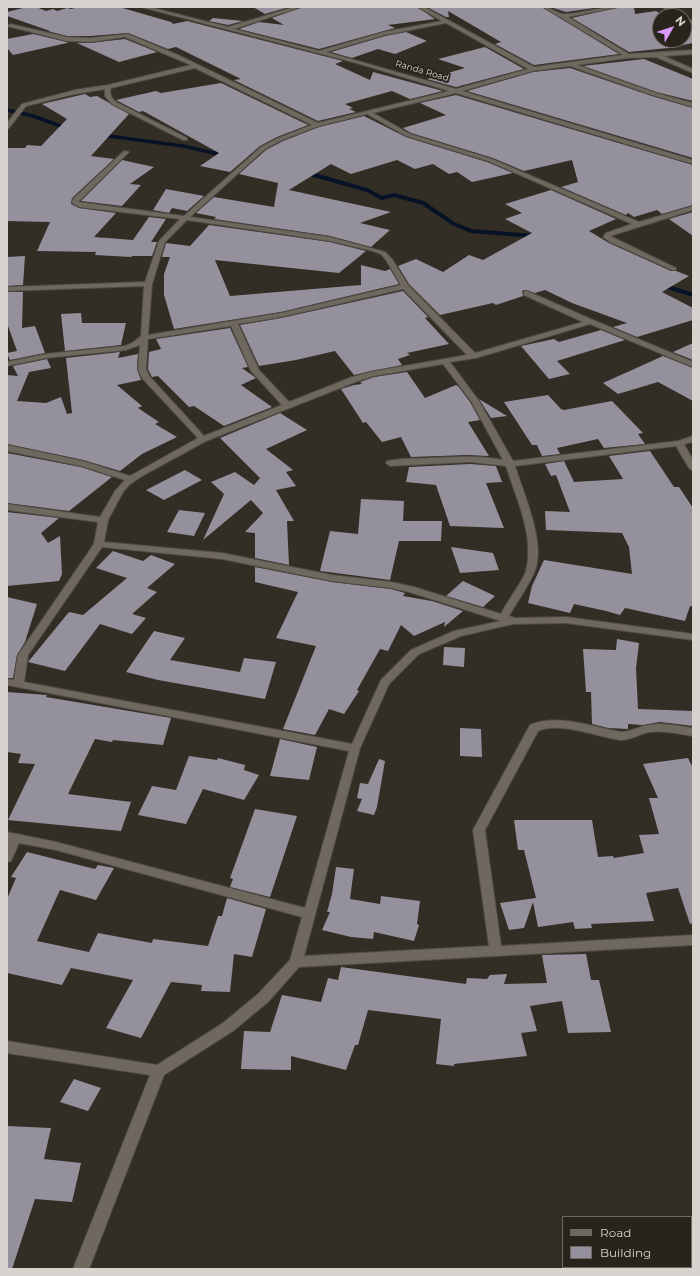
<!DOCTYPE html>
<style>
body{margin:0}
#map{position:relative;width:700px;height:1276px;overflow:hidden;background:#322d25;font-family:Montserrat,sans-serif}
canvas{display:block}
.frame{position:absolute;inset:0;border:8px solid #d7d3cf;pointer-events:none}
.legend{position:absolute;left:562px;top:1216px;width:130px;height:52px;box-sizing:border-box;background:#28231b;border:1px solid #6e6963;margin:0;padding:5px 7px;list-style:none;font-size:12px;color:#d7d3cf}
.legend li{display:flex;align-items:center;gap:8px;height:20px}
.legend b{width:20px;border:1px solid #6e6963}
.north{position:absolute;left:652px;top:8px;width:40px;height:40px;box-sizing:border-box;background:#28231b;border:1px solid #6e6963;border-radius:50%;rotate:51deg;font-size:11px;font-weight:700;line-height:16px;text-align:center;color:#d7d3cf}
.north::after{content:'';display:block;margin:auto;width:14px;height:18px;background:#da9af7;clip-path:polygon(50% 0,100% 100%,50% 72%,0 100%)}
</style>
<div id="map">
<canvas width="700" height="1276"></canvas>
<div class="frame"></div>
<ul class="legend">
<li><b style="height:5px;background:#6e685f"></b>Road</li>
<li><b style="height:11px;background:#94919c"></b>Building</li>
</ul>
<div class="north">N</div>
</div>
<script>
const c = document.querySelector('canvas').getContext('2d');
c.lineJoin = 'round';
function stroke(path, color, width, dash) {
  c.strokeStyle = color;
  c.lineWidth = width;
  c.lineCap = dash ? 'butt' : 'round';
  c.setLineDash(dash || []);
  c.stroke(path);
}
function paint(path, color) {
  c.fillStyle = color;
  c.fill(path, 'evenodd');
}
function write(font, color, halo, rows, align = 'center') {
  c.font = font + ' Montserrat,sans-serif';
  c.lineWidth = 4;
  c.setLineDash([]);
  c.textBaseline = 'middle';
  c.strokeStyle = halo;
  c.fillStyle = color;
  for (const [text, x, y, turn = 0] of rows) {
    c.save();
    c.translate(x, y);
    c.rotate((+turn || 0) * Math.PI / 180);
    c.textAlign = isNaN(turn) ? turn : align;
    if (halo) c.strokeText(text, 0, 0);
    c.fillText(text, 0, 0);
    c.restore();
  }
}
const streamFar1 = new Path2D(`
 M7 110 33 116 66 128
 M101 135 183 146 218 154`);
const stream = new Path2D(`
 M214 153 226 156
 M307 173 367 190 382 198 394 195 423 203 454 224 471 231 534 236
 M662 285 693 295`);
const building = new Path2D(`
 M27 7H36L46 11 53 9 57 11 67 8 71 9 78 7H119L171 22 173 24 187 21 343 61 335 64 370 80 373 72 443 91 410 99 392 91 345 104 353 108 349 109 356 112 318 121 234 80 241 79 176 47 168 49 128 33 90 36H67L48 31H50L7 16V12Z
 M253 7H289L265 14Z
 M302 7H417L435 19 388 25 395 28 319 49 239 29 259 22 284 25 272 18Z
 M427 7H542L619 54 534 65 495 44 501 42 448 11 449 17H446Z
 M550 7H601L566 12Z
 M619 7H634L635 14 656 11 664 16H660V40H684V25L693 30V43L668 48 629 52 572 18Z
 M213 18 243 21 228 25 209 21Z
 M406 32 427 41 395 54 378 49 352 58 331 52 385 36Z
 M33 34 67 42V43L13 55 7 48V39Z
 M125 39 157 52 119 62 77 43H90Z
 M485 47 524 69 456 87 427 79 465 68 438 59Z
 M644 59 693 79V101L656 92 583 66Z
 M570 68 652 96 693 108V158L467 91 533 72Z
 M221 83 308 125 277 137 260 146 230 172 200 166 219 153 143 111 139 112 116 100 156 91 161 93Z
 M85 94 90 97 97 96 129 114 91 156 114 159 72 198 71 204 79 208 116 213 94 237 133 240 149 217 166 219 151 242H157L152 256H132L131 257 95 255 96 252 37 251 50 222 7 221V148H25L27 145 41 146 67 119 42 104Z
 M456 95 693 165V205L662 214 657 210 634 217 628 213 626 215 561 187 578 182 572 160 524 171 493 158 411 133 403 128 446 115 420 103Z
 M364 116 406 137 487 162 513 173 472 182 457 172 449 174 433 164 415 169 397 160 351 174 331 164 289 190 391 212 360 223 390 230 371 247 330 236 214 219 216 217 196 213 214 197 274 207 278 183 239 174 266 150 283 141 319 127Z
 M122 160 154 167 130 184 141 185 122 206 81 201Z
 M166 189 204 196 187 211 172 208 169 213 153 210Z
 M551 190 616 219 589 231 609 243 671 271H676L689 276 662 292 693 308V320L637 337 613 327 627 323 572 303 545 290 535 293 524 290 522 291 523 296 496 305 493 303 440 315 409 284 398 266 416 259 443 272 469 255 483 260 532 233 505 219 522 213 505 204Z
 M693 212V236L669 219Z
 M209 225 330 242 366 251 339 273 215 260 230 296 361 285V265L385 271 390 269 399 284 281 312 174 329 164 295V274L170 257H162L166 243 190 246Z
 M25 256 23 285 7 286V257Z
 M403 291 428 317 425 318 449 344 407 353 410 355 398 359 402 365 354 375 335 351 296 360 259 366 240 325 281 318Z
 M7 292H23L22 328 35 326 45 353 10 360 7 353 17 351 7 323Z
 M81 313 82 323H126L121 345 65 351 61 314Z
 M230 328 248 367 242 368 256 378 241 385 272 407 224 426 194 406 189 407 158 376 152 377 148 369 149 352 161 349 156 339Z
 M601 330 625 340 557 361 570 374 549 379 521 346 554 339 559 342Z
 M693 343V360L673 352Z
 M120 352 118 358 138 354 137 369 141 380 117 385 142 406 138 408 159 422 155 424 177 437 142 454 120 471 83 460 7 444V375L18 376 13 366 47 359 51 368 29 372 17 401 46 403 61 397 67 414 72 413 66 358Z
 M663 356 693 368V401L658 382 618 394 603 383Z
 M407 372 425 398 456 385 458 386 470 402 480 420 468 422 489 456 467 455 411 457 401 437 382 442 366 422 363 423 341 389 354 385 362 384 360 382 374 377Z
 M548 395 561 409 564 410 612 401 643 433 638 434 645 444 604 448 598 439 557 448 560 454 542 456 537 445H532L504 402Z
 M479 399 507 416 491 418Z
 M280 413 307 430 266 449 293 470 286 472 296 486 276 490 294 521H287L289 565 255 558V533L245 532 263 513 251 500 203 540 224 494 211 482 235 472 254 485 260 478 220 438Z
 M650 451 674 487H679L693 508V606H690L685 621 625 608 620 615 606 611 574 604 570 613 528 603 532 586 544 560 632 574 629 547 622 533 546 530 545 511 570 512 556 475 551 476 545 464 564 461 574 482 623 479 609 456Z
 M7 453 81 467 112 477 69 511 7 503Z
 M470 464 496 466 502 482 486 483 504 528 450 526 436 485 406 482 409 467Z
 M185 470 202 480 164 500 146 490Z
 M361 499 404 501 403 521H442L441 541H399L390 580 320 571 330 531 358 534Z
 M179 510 205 513 194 536 167 532Z
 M7 512 59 518 41 533 48 543 60 536 62 574 59 581 7 586Z
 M451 547 493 553 499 570 460 573Z
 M113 551 143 561 151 555 175 564 147 588 157 592 132 614 146 618 132 634 100 624 65 671 28 662 69 612 83 615 127 578 96 568Z
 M255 567 332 582 391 589 405 593 403 596 432 601 463 611 444 627 445 622 414 636 401 625 388 651 380 649 357 690 359 691 344 714 329 709 315 735 283 729 316 646 276 638 298 592 255 582Z
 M463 581 495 596 483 607 446 596Z
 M7 597 37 604 25 642 17 655 13 678H7Z
 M154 631 185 638 170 660 240 672 244 658 276 662 265 699 158 680 126 672Z
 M617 639 639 643 636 668 638 709 693 711V726L660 722 643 725 628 724V729L608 728 592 724 591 692H586L583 649 616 650Z
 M444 647 465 648 464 667 443 665Z
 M7 692 47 695 46 697 171 718 163 745 113 740 112 742 95 739 68 794 131 802 121 831 8 820 35 764 18 763 21 754 7 752Z
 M460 728 481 729 482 757 460 756Z
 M280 739 317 747 309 780 270 776Z
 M189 756 217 760 218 758 245 765 244 770 259 775 244 800 203 789 186 824 138 815 152 786 176 790Z
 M688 758 693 768V923L690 924 678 888 646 893 654 921 591 924 592 928 575 929 573 922 538 927 533 902 524 928 509 930 500 903 536 898 524 850H518L514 820H592L598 857 613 856 614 858 644 853 639 835 659 834 649 798H658L643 764Z
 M379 759 385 761 377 807 374 815 357 811 362 799 357 798 360 783 368 784Z
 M255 809 297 816 270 897 230 887 233 879 230 878Z
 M27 852 95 869 98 865 114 868 96 900 60 890 37 941 89 952 98 933 152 943 153 939 208 946 218 916H222L227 898 266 909 252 957 234 954 230 992 201 991 202 985 171 982 141 1038 106 1028 133 980 71 968 62 985 7 973V899L16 878 11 877Z
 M336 867 354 869 350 899 380 904 381 896 420 901 417 924 419 925 414 941 374 932 373 939 351 937 322 930 330 912H327L332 894Z
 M586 954 591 980H599L611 1032 568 1033 562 1001 530 1006 537 1031 521 1033 527 1056 454 1064V1066L436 1064 441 1019 368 1010 358 1045H355L346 1070 291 1056V1070L241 1069 244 1031 270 1032 282 995 321 1002 328 978 338 980 341 967 466 984 467 978 487 979 490 975 507 974 504 984 547 983 542 955Z
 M74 1079 101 1088 88 1111 60 1102Z
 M7 1126 51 1128 44 1159 81 1163 72 1202 35 1199 12 1269H7Z`);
const minor = new Path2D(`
 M141 7H149L228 27 294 7H301L234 29 319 51 384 32 442 21 418 7H424L534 67 623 55 543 7C551 7 558 15 566 14 584 13 600 7 618 7L568 17 629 54 693 50V54L664 56 693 69V73L656 57 628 58 577 65 656 93 693 103V107L652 95 570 66 533 71 462 91 693 160V164L456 93 373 113 410 134 492 159 639 222 693 206V210L610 236 676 268V270H672L610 242 603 237 606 233 632 224 488 161 406 136 367 114 319 126 282 140 265 149 190 217 330 237 385 252 392 259 408 285 475 353 583 322 524 295V291H527L593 320 693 362V367L590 324 476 358 450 362 479 401 513 461 678 441 693 436V442L684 444 693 460V471L689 468 676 446 515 466C524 495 547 545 534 573 527 588 517 602 509 616L515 618 566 617 693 634V640L566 623 513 624 461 636 419 654 389 684 360 748 304 956 489 946 473 830 530 725C557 713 593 727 621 732 631 732 639 726 649 725 663 722 678 726 693 728V736C679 734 664 730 650 732 640 733 631 741 620 740 597 737 560 721 538 731L485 830 501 946 693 935V945L299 967 268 1002 233 1031 164 1075 89 1269H73L150 1075 7 1053V1041L157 1065 223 1023 258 994 290 960 302 917 56 850 19 843 11 861 7 862V844L9 841 7 840V832L56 842 305 908 349 751 7 685V679L14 680 18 655 94 544 98 522 7 510V504L100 517 115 491 125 480 81 466 7 451V445L83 461 130 476 198 438 142 378 138 369 140 345 126 350 46 358 7 366V362L46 354 125 346 132 343 141 336 144 286 7 291V287L145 282 159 241 180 219 79 207 72 203 73 199 124 151 129 152 78 202 184 216 261 147 278 138 312 125 195 68 111 88C109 94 111 98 116 102L187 138V140H183L112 104 105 96V89L75 94 26 106 9 128 7 129V123L22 104 75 90 108 85 191 65 125 37 90 42 67 41 7 26 10 24 67 37 90 38 128 34 178 55 318 123 449 91 360 64ZM446 23 528 69 456 89 326 52 385 35ZM187 220 330 241 373 251 381 254 386 260 401 285 281 313 148 335 152 284 165 242ZM403 289 467 355 370 372 352 377 289 402 259 370 238 324 281 317ZM231 326 251 371 282 405 204 436 150 377 146 369 148 339ZM443 364 471 401 503 460C479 455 455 457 431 458 416 459 401 458 387 461L386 463 390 466 470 462 506 466C516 498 535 536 526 571 522 582 507 602 501 614L414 587 391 582 332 575 222 553 104 542 108 520 123 492 129 485 142 476 206 441 358 381 374 376ZM102 547 222 559 332 581 391 588 409 592 501 621 454 631 411 650 381 680 352 744 24 682 28 655Z
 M662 7H668L682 16H676Z
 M684 17 693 21V25L684 20Z`);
const farStreetnames = [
 ["Randa Road",422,71,16]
];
stroke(streamFar1, '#081227', 3.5);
stroke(stream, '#081227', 4);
paint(building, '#94919c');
stroke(minor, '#4f4a44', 2);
paint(minor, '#6e685f');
write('9px', '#d7d3cf', '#28231b', farStreetnames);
</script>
